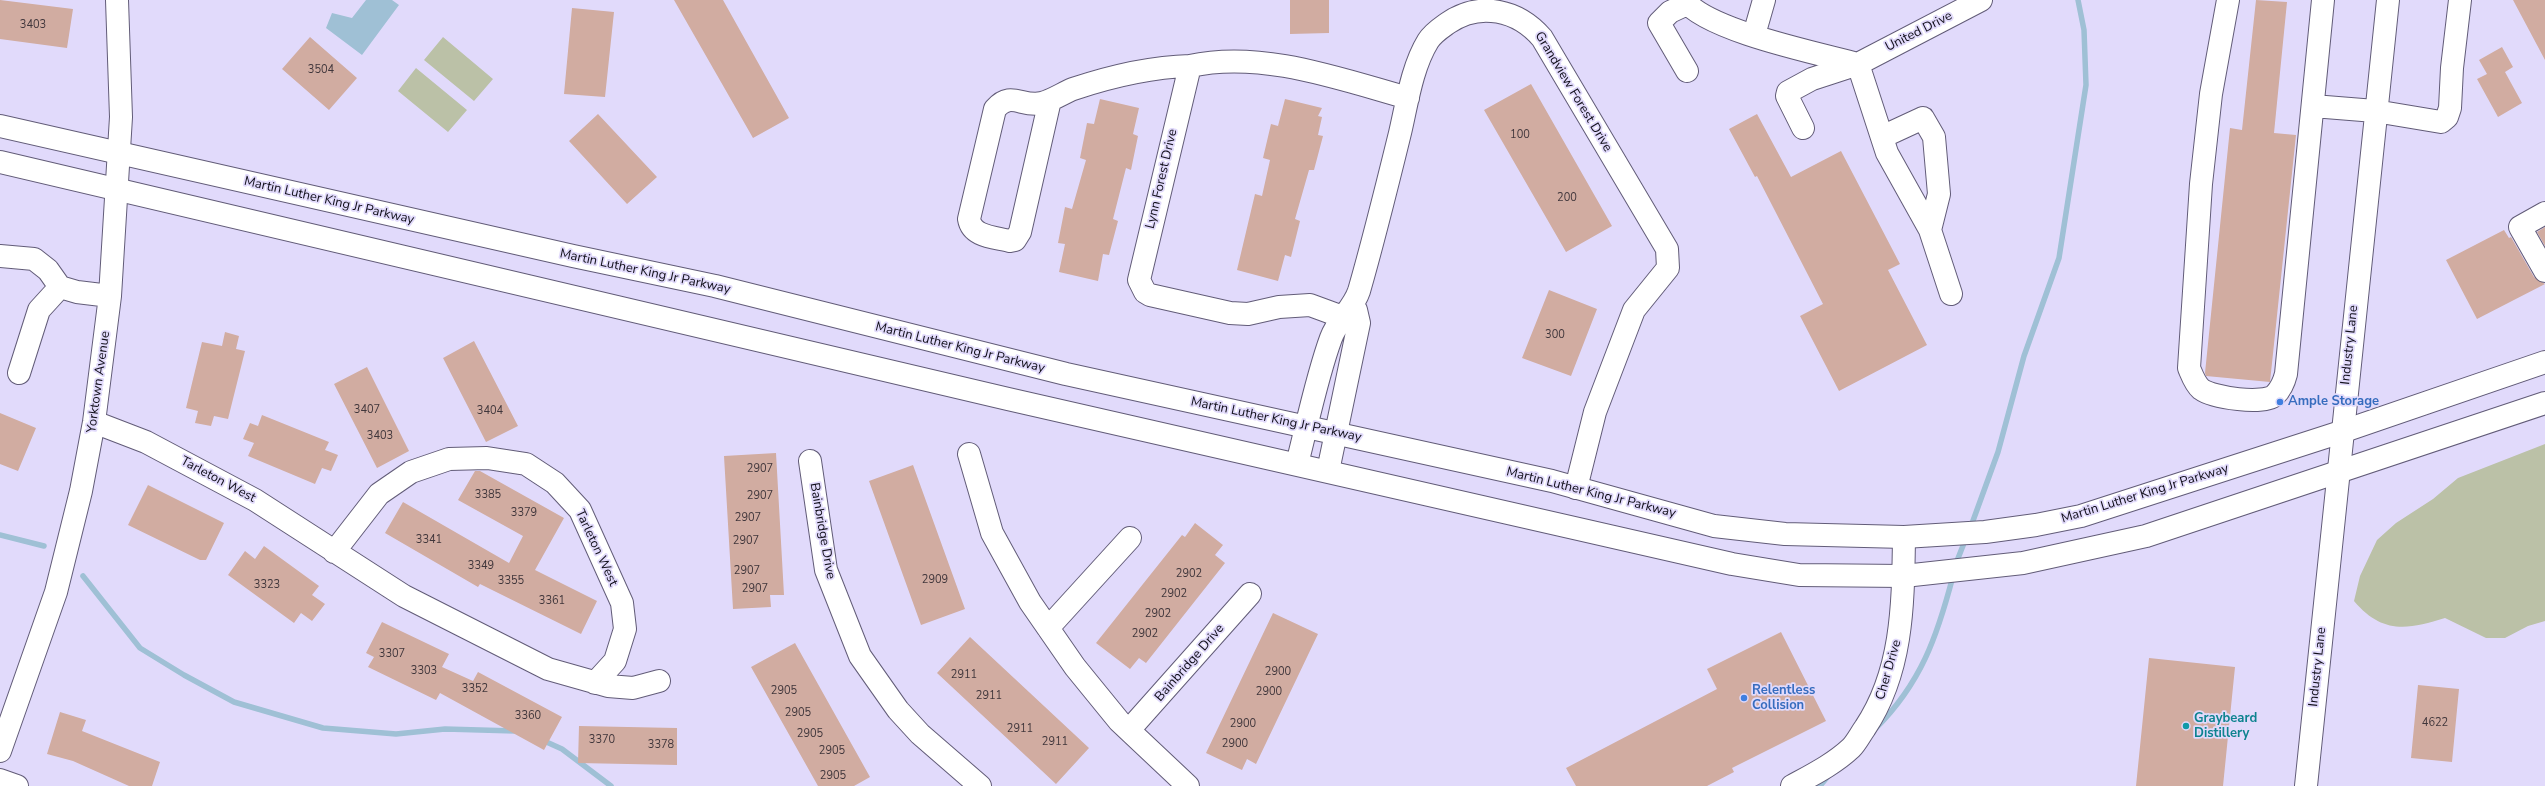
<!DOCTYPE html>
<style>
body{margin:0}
canvas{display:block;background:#e1dafb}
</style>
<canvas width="2545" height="786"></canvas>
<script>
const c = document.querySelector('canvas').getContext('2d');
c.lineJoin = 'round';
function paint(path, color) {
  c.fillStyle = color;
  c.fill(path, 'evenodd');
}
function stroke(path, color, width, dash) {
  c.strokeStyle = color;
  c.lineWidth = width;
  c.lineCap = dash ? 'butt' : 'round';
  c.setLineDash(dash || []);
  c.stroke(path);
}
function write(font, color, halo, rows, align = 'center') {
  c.font = font + ' "Nunito Sans",sans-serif';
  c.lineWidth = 3.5;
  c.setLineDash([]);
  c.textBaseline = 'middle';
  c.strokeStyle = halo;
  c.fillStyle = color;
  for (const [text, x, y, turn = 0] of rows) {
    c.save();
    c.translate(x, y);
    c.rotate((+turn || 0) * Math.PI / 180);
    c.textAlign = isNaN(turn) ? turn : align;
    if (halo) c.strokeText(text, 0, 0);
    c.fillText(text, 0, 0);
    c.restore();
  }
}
const green = new Path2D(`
 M443 37 493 79 474 101 424 60Z
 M416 68 467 110 448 132 398 91Z
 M2545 444V621L2528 626 2505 638H2486L2445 618C2407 630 2382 634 2354 601L2360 576 2377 540 2396 523 2433 499 2458 478Z`);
const water = new Path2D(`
 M366 0H392L399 5 362 55 326 28 332 13 352 18Z`);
const stream = new Path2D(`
 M1970 529 1998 452 2024 356 2059 258 2086 85 2084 30 2078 0
 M0 535 44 546
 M1955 566 1966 538
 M83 576 140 648 184 675 234 702 323 728 396 734 445 729 515 731
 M1876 728C1921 683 1937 637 1953 576
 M542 740 562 749 611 786
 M1820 786 1829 775`);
const building = new Path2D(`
 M0 0 73 9 67 48 0 39Z
 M674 0H723L789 118 753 138Z
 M1290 0H1329V33L1290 34Z
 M2256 0 2287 2 2274 133 2296 135 2270 382 2206 376 2205 373 2230 128 2242 130Z
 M2513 0H2545V60Z
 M572 8 614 12 605 97 564 94Z
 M310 37 357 78 329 110 282 69Z
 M2502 47 2513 67 2505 72 2522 103 2498 117 2477 79 2487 74 2479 60Z
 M1531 84 1612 226 1566 252 1484 110Z
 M1100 99 1139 108 1133 134 1138 136 1131 170 1126 168 1113 219 1118 221 1109 255 1103 254 1098 281 1059 272 1065 244 1058 243 1065 207 1072 209 1086 160 1080 158 1087 123 1094 124Z
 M1285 99 1322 108 1318 116 1322 117 1318 135 1323 136 1314 170H1309L1295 219 1300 221 1291 257 1285 255 1278 281 1237 270 1255 194 1262 196 1270 160 1263 158 1271 124 1278 126Z
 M598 114 657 177 627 204 569 141Z
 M1757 114 1791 177 1841 151 1900 264 1888 270 1927 345 1839 391 1800 316 1823 304 1757 176 1755 177 1729 129Z
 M2545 227V246L2537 232Z
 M2504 230 2509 238 2511 237 2534 277 2545 284 2477 319 2446 260Z
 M1549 290 1597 309 1571 376 1522 358Z
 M225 332 239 336 236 349 245 351 228 419 214 416 211 426 195 423 198 411 186 408 202 342 222 346Z
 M474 341 518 426 486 442 443 358Z
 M367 367 409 451 377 468 334 384Z
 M0 413 36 428 18 471 0 464Z
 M262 415 329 442 325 450 338 455 331 471 322 468 315 484 248 456 254 443 243 439 250 423 258 426Z
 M776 453 784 595H770L771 607 733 609 724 456Z
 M913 465 965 609 921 625 869 481Z
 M475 471H480L564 518 535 570 597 601 581 634 480 584 478 587 385 533 403 502 509 563 523 536 458 500Z
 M148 485 224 523 206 560H200L128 525Z
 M1195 523 1223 545 1215 555 1225 563 1146 663 1139 658 1130 669 1096 643 1182 535 1185 537Z
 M264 546 319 586 312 595 325 604 312 621 301 613 294 623 228 575 245 551 255 559Z
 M1273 613 1318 634 1256 764 1247 759 1242 770 1206 753Z
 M382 622 449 654 442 667 473 681 478 672 562 717 544 750 440 693 436 700 368 667 374 657 366 653Z
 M1781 632 1826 721 1732 768 1734 772 1707 786H1576L1566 768 1717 689 1707 669Z
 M970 637 1089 748 1056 784 937 673Z
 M795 643 870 777 854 786H818L751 667Z
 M2149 658 2235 667 2223 786H2136Z
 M2418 685 2459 689 2452 762 2411 758Z
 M60 712 86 720 82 731 160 762 152 786H129L73 761 47 754Z
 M579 726 677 728V765L578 763Z`);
const minor = new Path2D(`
 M1684 0C1708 31 1817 53 1858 64
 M2228 0 2211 94 2201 184 2189 368C2192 375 2195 384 2201 389 2213 398 2264 405 2275 395 2281 389 2284 382 2286 374L2323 0
 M1754 35 1764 0
 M1858 64 1887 153 1930 230 1951 294
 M1687 71 1659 23 1670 12 1687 4
 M1050 100 1020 232 1015 240 1010 241C994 237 972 237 969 219L995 109C1011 90 1022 108 1042 103 1053 100 1063 93 1073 89 1112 76 1149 67 1190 66
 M2313 106 2375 111 2441 122 2447 117 2450 108 2452 68 2460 0
 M1803 128 1787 96 1788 92 1812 79 1858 64 1981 0
 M1882 137 1923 118 1934 137 1939 194 1930 230
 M2545 213 2520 227 2545 271
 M0 256 34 259 48 270 60 287 77 292 110 296
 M1359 323 1310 305 1279 307 1248 314 1230 313 1150 295 1145 292 1139 280 1190 66C1261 50 1340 79 1408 98
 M19 373 39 310 60 287
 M94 422 146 442 255 500 404 596 548 669 608 686 633 688 659 681
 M969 454 992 533 1030 602 1075 667 1119 721 1188 786
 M810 461 826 570 860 656 898 710 920 734 980 786
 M1297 464C1307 425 1317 376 1331 338 1338 319 1353 309 1359 291 1374 239 1387 186 1400 133 1407 103 1412 67 1428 41 1433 33 1441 28 1448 23 1480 1 1518 10 1542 38L1667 249 1668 268 1634 310 1595 412 1576 488
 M1328 471 1359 323 1356 310
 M334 552 379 494 411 472 449 459 487 458 526 464 555 483 580 510 622 603 625 629 615 661 595 683
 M1048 628 1130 538
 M1129 730 1250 594
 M0 751 56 592 81 491 94 422 110 296 121 117 117 0
 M0 780 17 786
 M1792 786C1812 775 1834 764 1851 748 1856 743 1860 735 1865 728 1903 671 1903 604 1904 537
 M2306 786 2388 0`);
const major = new Path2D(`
 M0 126 573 256 715 286 1066 374 1552 481 1714 526 1785 534 1904 537 1985 532 2036 525 2081 516 2341 432 2545 362
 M0 162 1008 399 1732 564 1799 575 1904 576 2023 563 2146 536 2545 403`);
const markers = [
 [2280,402,4,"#3f7fe0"],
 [1744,698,4,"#3f7fe0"],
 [2186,726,4,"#0f9aa8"]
];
const numberNames = [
 ["3403",33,25],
 ["3504",321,70],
 ["100",1520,135],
 ["200",1567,198],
 ["300",1555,335],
 ["3407",367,410],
 ["3404",490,411],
 ["3403",380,436],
 ["2907",760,469],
 ["3385",488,495],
 ["2907",760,496],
 ["3379",524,513],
 ["2907",748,518],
 ["3341",429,540],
 ["2907",746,541],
 ["3349",481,566],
 ["2907",747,571],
 ["2902",1189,574],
 ["2909",935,580],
 ["3355",511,581],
 ["3323",267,585],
 ["2907",755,589],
 ["2902",1174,594],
 ["3361",552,601],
 ["2902",1158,614],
 ["2902",1145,634],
 ["3307",392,654],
 ["3303",424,671],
 ["2900",1278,672],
 ["2911",964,675],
 ["3352",475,689],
 ["2905",784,691],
 ["2900",1269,692],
 ["2911",989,696],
 ["2905",798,713],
 ["3360",528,716],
 ["4622",2435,723],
 ["2900",1243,724],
 ["2911",1020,729],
 ["2905",810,734],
 ["3370",602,740],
 ["2911",1055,742],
 ["2900",1235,744],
 ["3378",661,745],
 ["2905",832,751],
 ["2905",833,776]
];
const streetNames = [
 ["United Drive",1919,32,-27],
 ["Grandview Forest Drive",1573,92,59],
 ["Lynn Forest Drive",1162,179,-77],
 ["Martin Luther King Jr Parkway",329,201,13],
 ["Martin Luther King Jr Parkway",645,272,12],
 ["Industry Lane",2350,345,-84],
 ["Martin Luther King Jr Parkway",960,348,14],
 ["Yorktown Avenue",99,382,-82],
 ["Martin Luther King Jr Parkway",1276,420,12],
 ["Tarleton West",218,480,28],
 ["Martin Luther King Jr Parkway",1591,493,14],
 ["Martin Luther King Jr Parkway",2145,494,-17],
 ["Bainbridge Drive",822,531,80],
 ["Tarleton West",596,548,65],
 ["Bainbridge Drive",1190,663,-49],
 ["Industry Lane",2318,667,-84],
 ["Cher Drive",1889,670,-74]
];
const shopNames = [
 ["Ample Storage",2288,402],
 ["Relentless",1752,691],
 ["Collision",1752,706]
];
const cultureNames = [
 ["Graybeard",2194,719],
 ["Distillery",2194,734]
];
paint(green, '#bbc1a7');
paint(water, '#9fc0d5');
stroke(stream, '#9fc0d5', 5.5);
paint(building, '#d1aca1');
stroke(minor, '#625c78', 24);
stroke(major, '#625c78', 24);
stroke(minor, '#fff', 22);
stroke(major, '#fff', 22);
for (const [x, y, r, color] of markers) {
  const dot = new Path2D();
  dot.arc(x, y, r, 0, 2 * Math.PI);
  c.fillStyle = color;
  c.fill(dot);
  stroke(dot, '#e1dafb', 1.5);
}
write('11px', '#40363b', null, numberNames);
write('13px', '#100e19', '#e1dafb', streetNames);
write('bold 13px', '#366cbe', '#e1dafb', shopNames, 'left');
write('bold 13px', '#0d838f', '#e1dafb', cultureNames, 'left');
</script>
